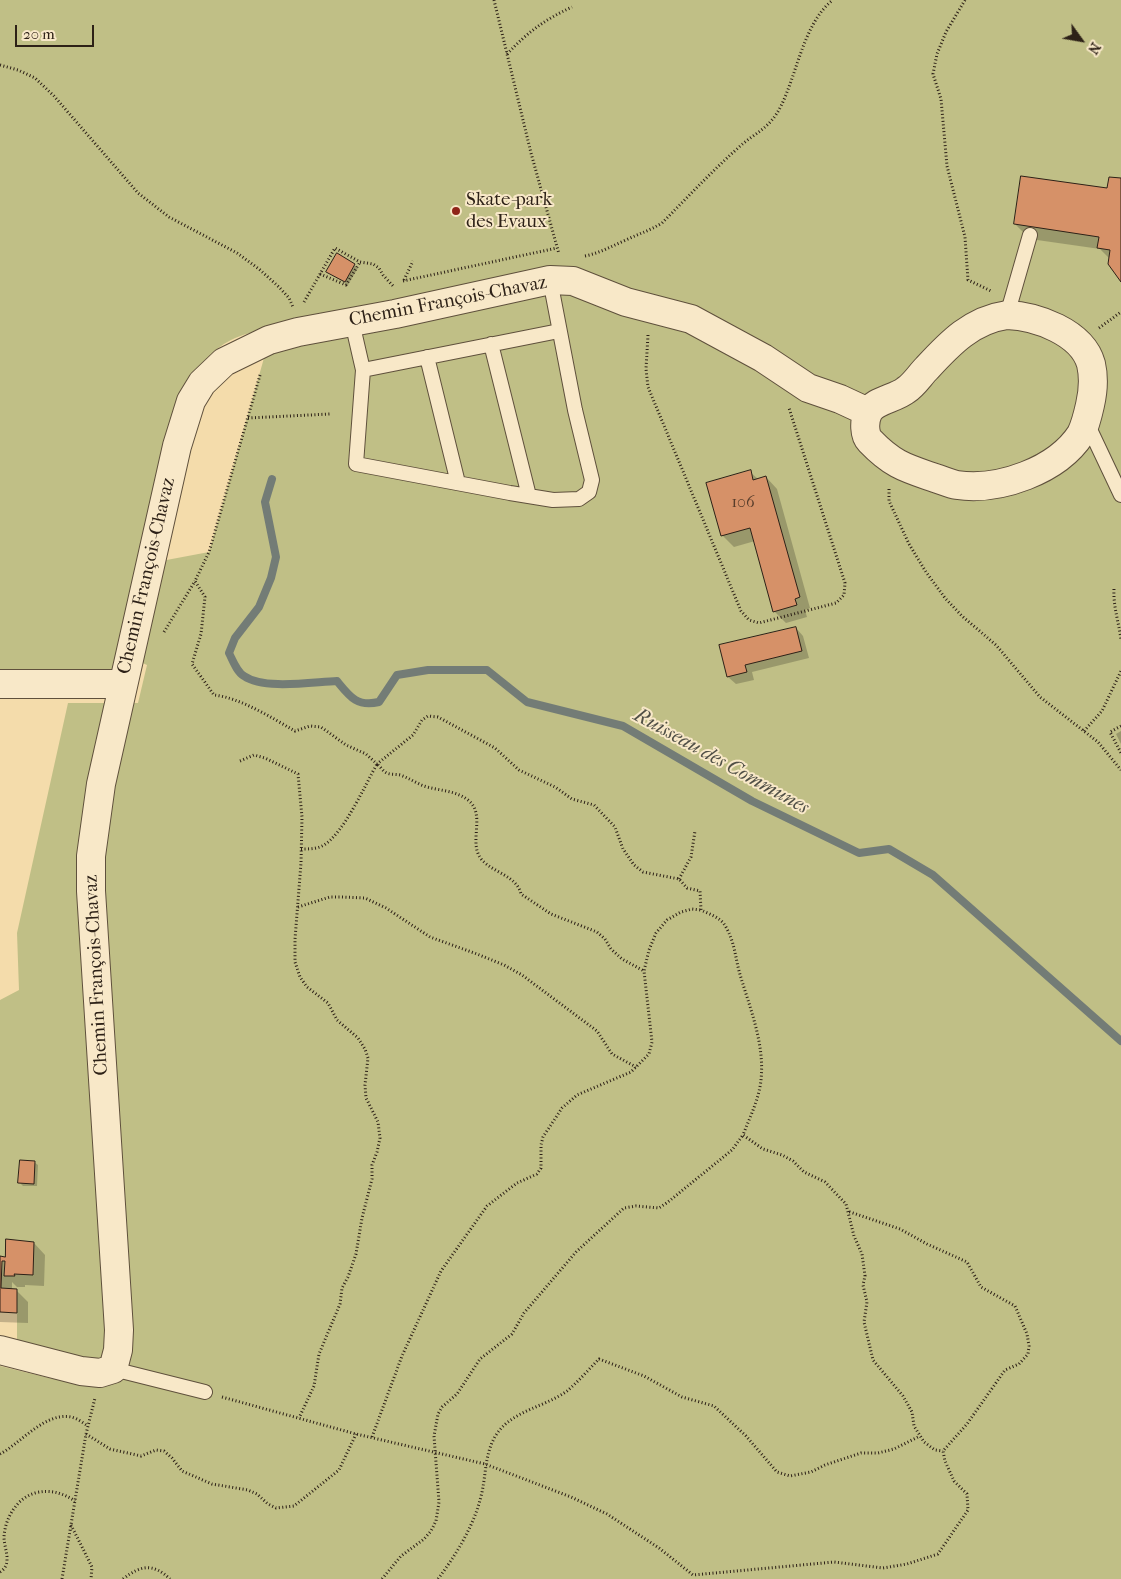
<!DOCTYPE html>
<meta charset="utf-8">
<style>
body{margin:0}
#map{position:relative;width:1121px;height:1579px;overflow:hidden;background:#f4dcab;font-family:"IM FELL French Canon",serif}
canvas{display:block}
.north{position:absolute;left:1056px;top:15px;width:50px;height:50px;-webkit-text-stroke:4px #f8e8c8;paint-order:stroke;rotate:122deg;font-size:14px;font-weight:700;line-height:20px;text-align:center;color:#2d2117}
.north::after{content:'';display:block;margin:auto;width:18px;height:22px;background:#2d2117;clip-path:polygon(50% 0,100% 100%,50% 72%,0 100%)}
.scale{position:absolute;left:15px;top:25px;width:79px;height:22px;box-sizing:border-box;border:2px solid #2d2117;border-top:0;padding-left:6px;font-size:15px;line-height:18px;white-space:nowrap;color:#2d2117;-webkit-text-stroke:4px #f8e8c8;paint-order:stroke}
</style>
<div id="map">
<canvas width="1121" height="1579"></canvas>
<div class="north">N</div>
<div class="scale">20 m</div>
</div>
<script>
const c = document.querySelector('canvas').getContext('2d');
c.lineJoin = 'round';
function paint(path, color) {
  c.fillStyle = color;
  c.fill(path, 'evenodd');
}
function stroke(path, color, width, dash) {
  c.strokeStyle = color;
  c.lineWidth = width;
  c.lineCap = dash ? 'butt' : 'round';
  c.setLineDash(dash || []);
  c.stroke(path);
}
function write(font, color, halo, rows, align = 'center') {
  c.font = font + ' "IM FELL French Canon",serif';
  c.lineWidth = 4;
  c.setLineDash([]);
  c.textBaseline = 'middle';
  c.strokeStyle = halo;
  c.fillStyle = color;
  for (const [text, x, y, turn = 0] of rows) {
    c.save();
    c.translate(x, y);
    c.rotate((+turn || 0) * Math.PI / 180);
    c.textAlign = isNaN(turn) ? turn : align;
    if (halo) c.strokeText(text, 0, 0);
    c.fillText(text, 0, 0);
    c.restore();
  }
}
const green = new Path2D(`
 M0 0H1121V1579H0V1366L53 1379 62 1352 17 1341V1313L0 1312V1000L19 990 17 933 68 703H138L147 665 136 660 156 562 209 552 264 358 269 327C256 332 242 334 231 340 211 350 198 367 186 384L114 673H0Z`);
const shadow = new Path2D(`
 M1121 180V279L1110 259 1100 249 1030 239 1015 224 1108 189Z
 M354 265 358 268 348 285 328 272Z
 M750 472 758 479 766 477 777 489 810 608 805 610 807 617 786 623 774 611 755 541 734 547 723 536 708 483Z
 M796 628 803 636 809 658 752 672 754 680 736 684 728 677Z
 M1121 731V744L1116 734Z
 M34 1162 38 1165 37 1186H23L20 1183Z
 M34 1243 45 1255 44 1286 25 1285V1287H17L12 1282V1290H16L28 1302V1323L0 1322V1258H6Z`);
const stream = new Path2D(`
 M272 479 265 502 276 557 271 578 259 607 235 638 229 653C233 661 237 672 244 676 264 690 312 682 337 681 350 697 357 707 379 702L397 675 428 670H487L527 702 623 726 752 801 859 853 889 849 933 875 1121 1041`);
const building = new Path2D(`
 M1021 176 1107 188 1109 177 1121 178V282L1108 264 1110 250 1097 248 1099 237 1014 224Z
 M337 253 355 264 345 282 326 272Z
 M751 470 753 480 766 476 800 597 795 599 797 605 773 612 750 528 721 536 706 483Z
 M796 627 802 651 745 665 747 672 727 677 719 645Z
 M20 1160 35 1161 34 1184 18 1183Z
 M6 1239 34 1242 33 1275 14 1274 15 1276H4L5 1261H2L1 1288 17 1289V1313L0 1312V1256L5 1257Z`);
const path = new Path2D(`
 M494 0 531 153 559 254
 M965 0 946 32 937 54 933 74 941 99 947 166 965 237 968 280 991 291
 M507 54C528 32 544 20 572 7
 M0 65 18 70 35 78 54 96 138 193 169 217 237 253 259 269 279 287 289 298 293 307
 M585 256C600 253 612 246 626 240 638 234 649 231 662 223 687 198 711 172 738 148 755 132 769 130 781 106 797 74 804 22 833 0
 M320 274 346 285 360 262
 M404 280 413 261
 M403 281 557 248
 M304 302 335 248 360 262 373 264 379 268 383 275 394 287
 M1099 328 1121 312
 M648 335 646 369 648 387 741 611 749 620 759 623 836 603 844 595 845 583 789 408
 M260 375 209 552 195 581 205 597 201 634 192 664 214 695C241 698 272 718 295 731L310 726 321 727 346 745 366 754 377 764 413 735 422 720 428 716 438 717 495 748 519 770 555 787 572 799 594 805 615 827 623 849 634 865 643 872 679 879 687 888 700 891 701 910C709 914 719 917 724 924 734 939 735 955 739 971 749 1006 765 1043 761 1080 759 1099 750 1117 743 1135L763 1149 782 1155 793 1161 804 1172 825 1182 846 1204 854 1236 862 1254 865 1276 863 1285 867 1302 864 1322 873 1360 903 1396 912 1412 914 1426 924 1442 935 1450 943 1451
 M248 418 330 414
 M889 489V501L909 544 926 572 945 598 962 616 996 645 1040 697 1098 742 1121 770
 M1114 589C1113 606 1119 623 1121 640
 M164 632 195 581
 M1121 726 1110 732 1121 753
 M1084 731 1102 711 1121 671
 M240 761 254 755 265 758 298 774 302 817 301 863 295 939V962L300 977 307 987 328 1003 337 1020 358 1038 365 1049 368 1058 365 1085 366 1098 378 1122 380 1138 377 1152 372 1165V1179L362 1218 356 1254 348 1277 342 1288 340 1304 319 1354 314 1386 299 1418
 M301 849C309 849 317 849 324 845 344 833 365 785 377 764 380 766 382 770 385 772 389 775 395 774 400 775 409 778 416 783 424 786 439 791 455 790 468 800 487 815 467 843 482 860 494 873 517 876 521 894L551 914 597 932 605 939 611 949 622 959 644 971
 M679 879 691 857 695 831
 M298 907 330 897H341L365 898 386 908 430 937 477 954 504 965 522 975 597 1031 612 1054 636 1067
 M222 1397 356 1434 485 1464 571 1497 607 1514 659 1548 693 1575 834 1562 883 1568 907 1564 938 1554 968 1510 967 1494 954 1481 945 1461 943 1451 967 1424 1005 1370 1019 1364 1028 1354 1029 1346 1027 1334 1015 1306 981 1287 967 1262 927 1244 900 1229 847 1211
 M86 1434 110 1449 141 1456 156 1450 164 1451 172 1458 182 1471 212 1484 248 1490 257 1494 268 1504 276 1508 294 1506 339 1470 356 1434
 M372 1437 402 1356 441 1271 487 1206 517 1183 537 1174 541 1168V1145L543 1137 562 1108 577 1095 631 1072 649 1054 652 1042 644 971 649 950 656 933 667 920 681 912 692 909 701 910
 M0 1454C21 1443 45 1412 71 1417 77 1418 83 1423 88 1426
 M71 1525 92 1567 91 1579
 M0 1572C13 1564 4 1549 4 1537 5 1518 17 1498 35 1493 50 1489 63 1493 75 1501
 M62 1579 86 1434 95 1398
 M123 1579C141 1565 153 1563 170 1579
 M382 1579 401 1556 424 1539 431 1531 436 1521 439 1502 434 1436 438 1414 442 1407 457 1394 480 1359 512 1334 524 1313 576 1252 624 1208 636 1206 659 1208 668 1202 732 1150 743 1135
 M438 1579C458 1552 477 1521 483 1487 486 1470 486 1451 496 1435 511 1411 545 1407 567 1391 578 1382 589 1369 599 1359L644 1376 682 1397 714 1406 746 1436 777 1472 790 1476 811 1472 825 1465 861 1453H878L894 1449 920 1436`);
const lane = new Path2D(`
 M1007 315 1030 235
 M352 322 363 370 356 464 510 493 553 500 579 499 589 492 592 480 575 410 550 280
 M491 344 529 496
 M427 357 458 483
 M363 370 559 331
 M1086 421 1121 495
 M113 1369 205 1392`);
const street = new Path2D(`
 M1007 315C1036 316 1082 332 1091 364 1094 377 1093 392 1090 405 1088 414 1085 426 1081 434 1057 471 999 491 957 485 950 484 942 480 935 478 906 468 893 465 870 441 864 435 864 421 868 413 874 400 895 399 906 390 914 385 920 375 927 368 950 343 972 320 1007 315Z
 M0 684H123
 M0 1350 81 1371 100 1373 113 1369 118 1350 119 1330 91 891V856L101 784 177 446 191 401 202 383 224 362 269 340 298 332 395 314 550 280 573 281 626 302 691 319 763 358 808 388 840 399 868 412`);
const markers = [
 [456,211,5,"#8f2418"]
];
const numberNames = [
 ["106",743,503]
];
const poiNames = [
 ["Skate-park",466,200],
 ["des Evaux",466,222]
];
const streetNames = [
 ["Chemin François-Chavaz",448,302,-11],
 ["Chemin François-Chavaz",147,576,-77],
 ["Chemin François-Chavaz",97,975,-93]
];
const waterNames = [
 ["Ruisseau des Communes",721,762,29]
];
paint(green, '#c0bf86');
paint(shadow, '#0003');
stroke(stream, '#737c76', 8);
paint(building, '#d69168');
stroke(building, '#2d2117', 1);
stroke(lane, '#5f503c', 16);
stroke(street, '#5f503c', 30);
stroke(path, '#2d2117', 3, [1, 2.5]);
stroke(lane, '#f8e8c8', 14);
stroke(street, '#f8e8c8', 28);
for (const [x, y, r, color] of markers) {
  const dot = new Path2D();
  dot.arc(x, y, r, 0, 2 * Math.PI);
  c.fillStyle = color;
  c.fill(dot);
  stroke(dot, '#f8e8c8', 2);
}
write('16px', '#573d2b', null, numberNames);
write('19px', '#2d2117', '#f8e8c8', poiNames, 'left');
write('19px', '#2d2117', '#f8e8c8', streetNames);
write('italic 20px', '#504f46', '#f8e8c8', waterNames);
</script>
